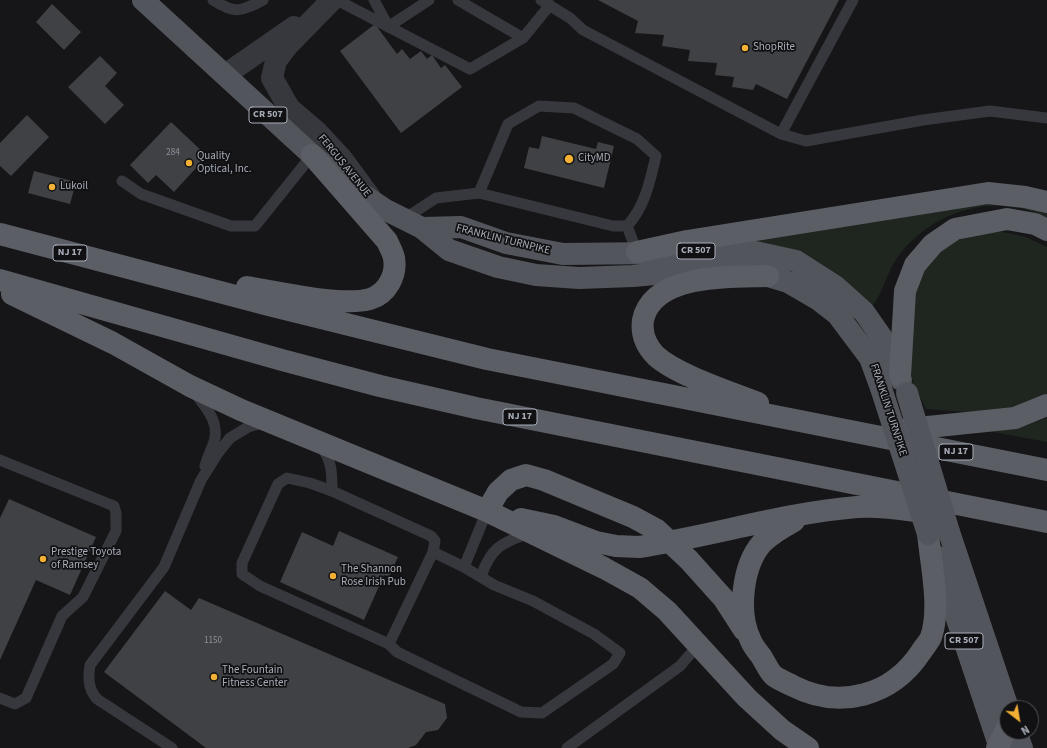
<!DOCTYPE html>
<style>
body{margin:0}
#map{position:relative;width:1047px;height:748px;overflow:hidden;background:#161618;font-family:"Source Sans 3",sans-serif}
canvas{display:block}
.north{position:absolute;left:999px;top:700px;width:40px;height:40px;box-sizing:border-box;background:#111113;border:1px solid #4d4f55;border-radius:50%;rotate:149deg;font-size:11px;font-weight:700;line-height:16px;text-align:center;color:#a8adb8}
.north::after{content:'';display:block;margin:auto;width:14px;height:18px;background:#f2b134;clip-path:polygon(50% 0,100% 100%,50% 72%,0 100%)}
</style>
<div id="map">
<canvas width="1047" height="748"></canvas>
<div class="north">N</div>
</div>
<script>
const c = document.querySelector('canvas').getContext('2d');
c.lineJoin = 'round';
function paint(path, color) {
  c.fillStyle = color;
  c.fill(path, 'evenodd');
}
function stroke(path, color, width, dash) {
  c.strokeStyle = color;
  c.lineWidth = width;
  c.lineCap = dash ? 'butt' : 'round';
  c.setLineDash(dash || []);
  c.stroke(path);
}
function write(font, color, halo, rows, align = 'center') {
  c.font = font + ' "Source Sans 3",sans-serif';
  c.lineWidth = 3.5;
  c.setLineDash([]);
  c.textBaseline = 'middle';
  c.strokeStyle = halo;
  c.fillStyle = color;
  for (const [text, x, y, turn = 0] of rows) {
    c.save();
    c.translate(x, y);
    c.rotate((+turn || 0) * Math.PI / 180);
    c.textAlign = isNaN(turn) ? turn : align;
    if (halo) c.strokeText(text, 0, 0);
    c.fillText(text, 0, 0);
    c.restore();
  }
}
const green = new Path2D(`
 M981 202 1040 210 1047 213V218C995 191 933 211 899 255 887 271 884 291 872 307L744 241Z
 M994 230 1026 237 1047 247V393C1039 397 1031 403 1022 406 992 416 957 411 926 409L913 382 907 356 917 278 935 255 958 240Z
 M1047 418V442L988 431 1024 426Z`);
const building = new Path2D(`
 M598 0H839L787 99 756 84 753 90 732 87 734 77 715 75 717 63 688 61 690 50 662 46 664 35 635 33 638 21Z
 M52 4 81 32 64 50 36 22Z
 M375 24 397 54 402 49 410 59 421 51 427 59 432 55 441 68 445 65 462 87 401 133 340 51Z
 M100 56 117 73 105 86 124 105 105 124 68 87Z
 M27 115 49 137 11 176 0 166V143Z
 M171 122 207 156 174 192 156 175 148 183 130 165Z
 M542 136 596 149 598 142 614 146 604 188 524 168 529 147 539 149Z
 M34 171 76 182 70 204 28 193Z
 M9 499 96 537 70 595 36 580 0 660V518Z
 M339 531 398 557 389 577 384 575 364 620 280 582 302 532 333 546Z
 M165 591 191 610 199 598 445 704 447 718 438 730 426 732 416 745 408 748H206L104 672Z`);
const service = new Path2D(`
 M213 0C235 14 240 12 263 0
 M337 0 470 69 523 38 550 5
 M374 0 388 26
 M458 0 523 38
 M541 0 570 18 583 30 781 134 806 141 923 120 990 111 1047 118
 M388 27 429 0
 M781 134 853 0
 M122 181 141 194 231 226H255L312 155
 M404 219 436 198 479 193 613 226H627C645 207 650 181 656 156L637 139 574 108 539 106 508 124 479 193
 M627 226 637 252
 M195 393C206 408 220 422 214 442 211 450 207 458 205 466
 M321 446C332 462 332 472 332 491
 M0 460 114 506 116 513V531L83 597 62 616 26 698 15 704 0 698
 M287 478 310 483 332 491 431 536 435 541 433 552 464 567 494 585 533 601 594 634 620 653 613 664 542 713 521 712 397 652 389 644 260 586 242 574V563L278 484Z
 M464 567 487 511
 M481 577C490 548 502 542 530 533
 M389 644 433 552
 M172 748 97 699C88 689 88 678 90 665L164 567 201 480 218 453 230 438 248 427 266 422
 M567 748 680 666 698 645`);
const minor = new Path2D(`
 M332 0 288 45 276 61 272 78 289 108 316 131 342 159 370 197
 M225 75 294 27`);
const primary = new Path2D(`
 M143 0 312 155 354 189 384 209 422 228 449 250 498 267 536 275 579 278 633 276 707 269H738L768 276 788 282 819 300 837 314 870 358 881 388
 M422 228 461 227 506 243 563 254 755 252 796 261 835 286 864 312 887 345 901 380
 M949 532 1008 708
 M936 556 1000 748
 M1016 732 1022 748`);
const trunk = new Path2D(`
 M0 234 269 305 487 359 1047 470
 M637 252 687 241 988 193 1025 197 1047 202
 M0 280 282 360 380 386 476 408 1047 522
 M247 287C278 292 342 307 370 299 387 294 397 275 394 258 393 252 389 246 387 241L312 155
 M12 294 113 343 190 386 241 410 487 511 604 568 640 588 667 611 747 698 782 730 808 748
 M900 376 905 291 915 265 933 244 955 229 1007 219 1035 224 1047 230
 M758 403C730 392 677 375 656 356 646 346 641 334 643 320 653 273 731 277 768 276
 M899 430 1015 418 1047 405
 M487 511 498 492 511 480 526 475 544 480 633 517 657 530 689 560 724 599 744 630
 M521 519 554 526 596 542 616 546 639 547C712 536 784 513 857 507 884 505 912 511 938 514
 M794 521C783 527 771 534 762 543 742 566 737 614 751 641 753 646 757 651 761 656 765 662 769 672 774 676 780 680 787 683 793 686 840 710 892 696 921 652 924 647 929 642 931 637 941 609 931 564 928 534
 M997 748 1007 728`);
const primaryBridge = new Path2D(`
 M881 388 928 534
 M907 393 949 532`);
const markers = [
 [745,48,4,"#f2b134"],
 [569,159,5,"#f2b134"],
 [189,163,4,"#f2b134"],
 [52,187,4,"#f2b134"],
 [43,559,4,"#f2b134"],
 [333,576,4,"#f2b134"],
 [214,677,4,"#f2b134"]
];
const numberNames = [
 ["284",173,153],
 ["1150",213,641]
];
const shields = [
 [268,115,38],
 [696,251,38],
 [70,253,34],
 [520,417,34],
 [956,452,34],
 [964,641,38]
];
const shieldNames = [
 ["CR 507",268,115],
 ["CR 507",696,251],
 ["NJ 17",70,253],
 ["NJ 17",520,417],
 ["NJ 17",956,452],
 ["CR 507",964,641]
];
const poiNames = [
 ["ShopRite",753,48],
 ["Quality",197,157],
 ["Optical, Inc.",197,170],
 ["CityMD",578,159],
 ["Lukoil",60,187],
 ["Prestige Toyota",51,553],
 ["of Ramsey",51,566],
 ["The Shannon",341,570],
 ["Rose Irish Pub",341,583],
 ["The Fountain",222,671],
 ["Fitness Center",222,684]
];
const streetNames = [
 ["FERGUS AVENUE",344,166,51],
 ["FRANKLIN TURNPIKE",503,240,14],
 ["FRANKLIN TURNPIKE",888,410,72]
];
paint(green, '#1e261f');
paint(building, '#404145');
stroke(service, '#37383d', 11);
stroke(minor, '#37383d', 22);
stroke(primary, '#53555c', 22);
stroke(trunk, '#5b5e65', 22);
stroke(primaryBridge, '#53555c', 22);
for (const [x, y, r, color] of markers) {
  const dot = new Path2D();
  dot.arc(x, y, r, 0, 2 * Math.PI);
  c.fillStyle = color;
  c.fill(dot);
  stroke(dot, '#111113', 1.5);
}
write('9px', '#8e929b', null, numberNames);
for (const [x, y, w] of shields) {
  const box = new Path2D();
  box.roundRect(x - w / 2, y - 8, w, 16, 3);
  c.fillStyle = '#111113';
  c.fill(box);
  stroke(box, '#a8adb8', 1);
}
write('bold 10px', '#a8adb8', null, shieldNames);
write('11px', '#a8adb8', '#111113', poiNames, 'left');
write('11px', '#a8adb8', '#111113', streetNames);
</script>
